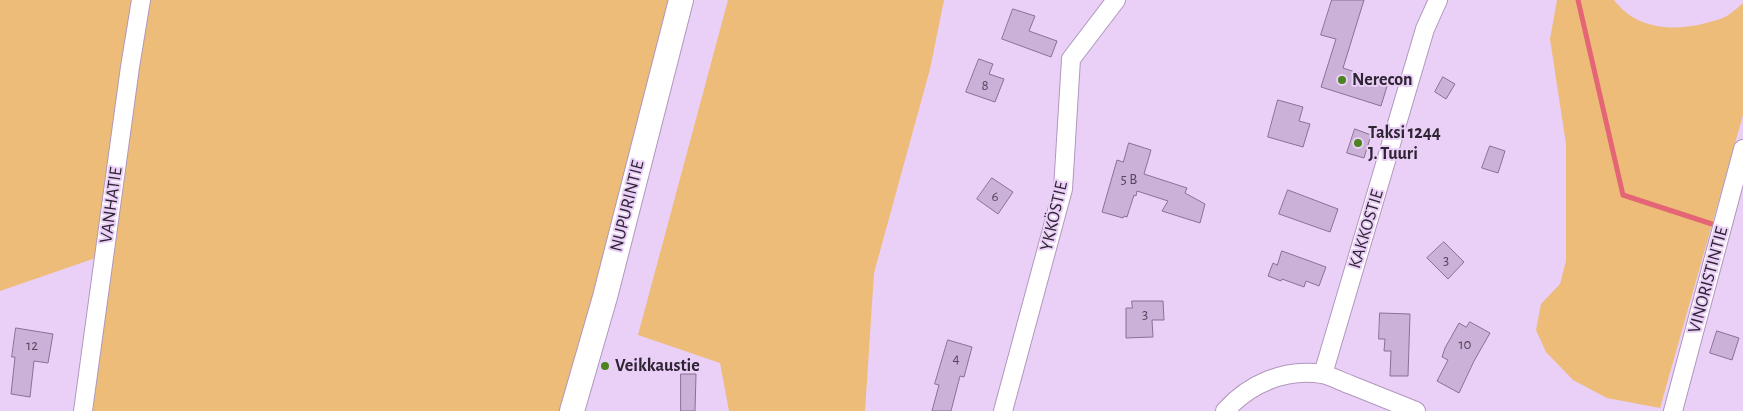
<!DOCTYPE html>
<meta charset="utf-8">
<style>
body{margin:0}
canvas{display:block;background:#eacff7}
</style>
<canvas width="1743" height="411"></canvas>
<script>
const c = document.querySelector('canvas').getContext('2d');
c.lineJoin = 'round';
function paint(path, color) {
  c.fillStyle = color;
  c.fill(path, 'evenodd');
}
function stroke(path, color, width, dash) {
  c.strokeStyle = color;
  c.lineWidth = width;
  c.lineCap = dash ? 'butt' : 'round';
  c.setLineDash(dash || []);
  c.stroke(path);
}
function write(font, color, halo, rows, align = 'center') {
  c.font = font + ' "Alegreya Sans",sans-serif';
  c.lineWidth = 4;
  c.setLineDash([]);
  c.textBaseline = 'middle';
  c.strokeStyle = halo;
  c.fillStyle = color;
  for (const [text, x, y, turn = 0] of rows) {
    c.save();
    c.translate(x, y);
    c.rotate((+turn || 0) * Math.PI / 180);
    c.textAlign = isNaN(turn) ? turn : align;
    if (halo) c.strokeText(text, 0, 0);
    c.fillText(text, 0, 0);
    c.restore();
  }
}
const green = new Path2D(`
 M0 0H671L603 261 559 411H93L94 381 113 252 0 291Z
 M728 0H944L930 69 874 273 865 411H729L720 363 638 335Z
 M1557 0H1614C1636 29 1672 32 1706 23 1712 21 1719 20 1725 17 1731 14 1737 8 1743 3V115L1660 408 1607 398 1573 380 1546 352 1536 330 1541 304 1560 284 1566 261V144L1550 39Z`);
const stream = new Path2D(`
 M1578 0 1623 195 1712 224`);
const building = new Path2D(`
 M1332 0H1364L1343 68 1388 83 1381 106 1321 87 1336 39 1321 35Z
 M1013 9 1035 16 1029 31 1057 41 1051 57 1002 39Z
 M979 59 993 64 989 74 1004 79 995 102 966 92Z
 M1443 77 1455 84 1446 99 1435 92Z
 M1278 100 1303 107 1299 121 1310 124 1303 147 1268 137Z
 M1355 129 1371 135 1364 158 1347 153Z
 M1129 143 1151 150 1144 174 1187 188 1185 193 1205 204 1200 223 1162 211 1168 201 1137 191 1136 196 1134 195 1127 217 1124 216 1123 218 1102 212 1117 160 1123 162Z
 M1490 146 1505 151 1498 173 1482 168Z
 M992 178 1013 192 998 214 977 199Z
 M1288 190 1338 209 1330 232 1279 214Z
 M1444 242 1464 262 1448 279 1427 258Z
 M1282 251 1326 267 1319 286 1306 281 1304 287 1282 279 1281 281 1268 276 1273 263 1277 265Z
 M1132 301H1163L1164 320H1152L1153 337 1126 338V308H1132Z
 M1380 313 1410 314 1408 376H1390L1391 351H1384L1385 339H1379Z
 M1470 322 1490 333 1474 361 1459 393 1437 381 1448 360 1442 357 1445 348 1459 323 1466 327Z
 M16 328 53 334 48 363 34 361 30 397 11 394 15 357H12Z
 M1717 331 1739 338 1732 360 1710 353Z
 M948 340 972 347 964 377 960 376 951 411H932L939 385 935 384Z
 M681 374H696L695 411H681Z`);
const street = new Path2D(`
 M1323 374 1425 29 1438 0
 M83 411 130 67 141 0
 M1003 411 1063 189 1071 59 1116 0
 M1225 411C1249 384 1285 368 1322 374 1332 376 1342 382 1351 385 1373 394 1394 402 1416 411
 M1673 411 1743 149`);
const secondary = new Path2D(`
 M572 411 605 297 681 0`);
const markers = [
 [1342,80,5,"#4b841f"],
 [1358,143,5,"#4b841f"],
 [605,366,5,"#4b841f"]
];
const numberNames = [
 ["8",985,85],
 ["5 B",1129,179],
 ["6",995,196],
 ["3",1446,260],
 ["3",1145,314],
 ["10",1465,344],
 ["12",32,345],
 ["4",956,358]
];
const poiNames = [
 ["Nerecon",1352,80],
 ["Taksi 1244",1368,133],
 ["J. Tuuri",1368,154],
 ["Veikkaustie",615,366]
];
const streetNames = [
 ["VANHATIE",111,205,-82],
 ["NUPURINTIE",627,206,-76],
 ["YKKÖSTIE",1054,216,-77],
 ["KAKKOSTIE",1366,229,-73],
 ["VINORISTINTIE",1708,280,-75]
];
paint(green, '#ecbc78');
stroke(stream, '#e46575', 5);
paint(building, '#cbb0d7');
stroke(building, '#897195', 1);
stroke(street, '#b197bd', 20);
stroke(secondary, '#b197bd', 26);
stroke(street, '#fff', 18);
stroke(secondary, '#fff', 24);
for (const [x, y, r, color] of markers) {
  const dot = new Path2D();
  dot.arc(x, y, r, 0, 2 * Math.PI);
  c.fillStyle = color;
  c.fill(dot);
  stroke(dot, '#eacff7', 2);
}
write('15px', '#55475c', null, numberNames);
write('bold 18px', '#2e2433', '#eacff7', poiNames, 'left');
write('18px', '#2e2433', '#eacff7', streetNames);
</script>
